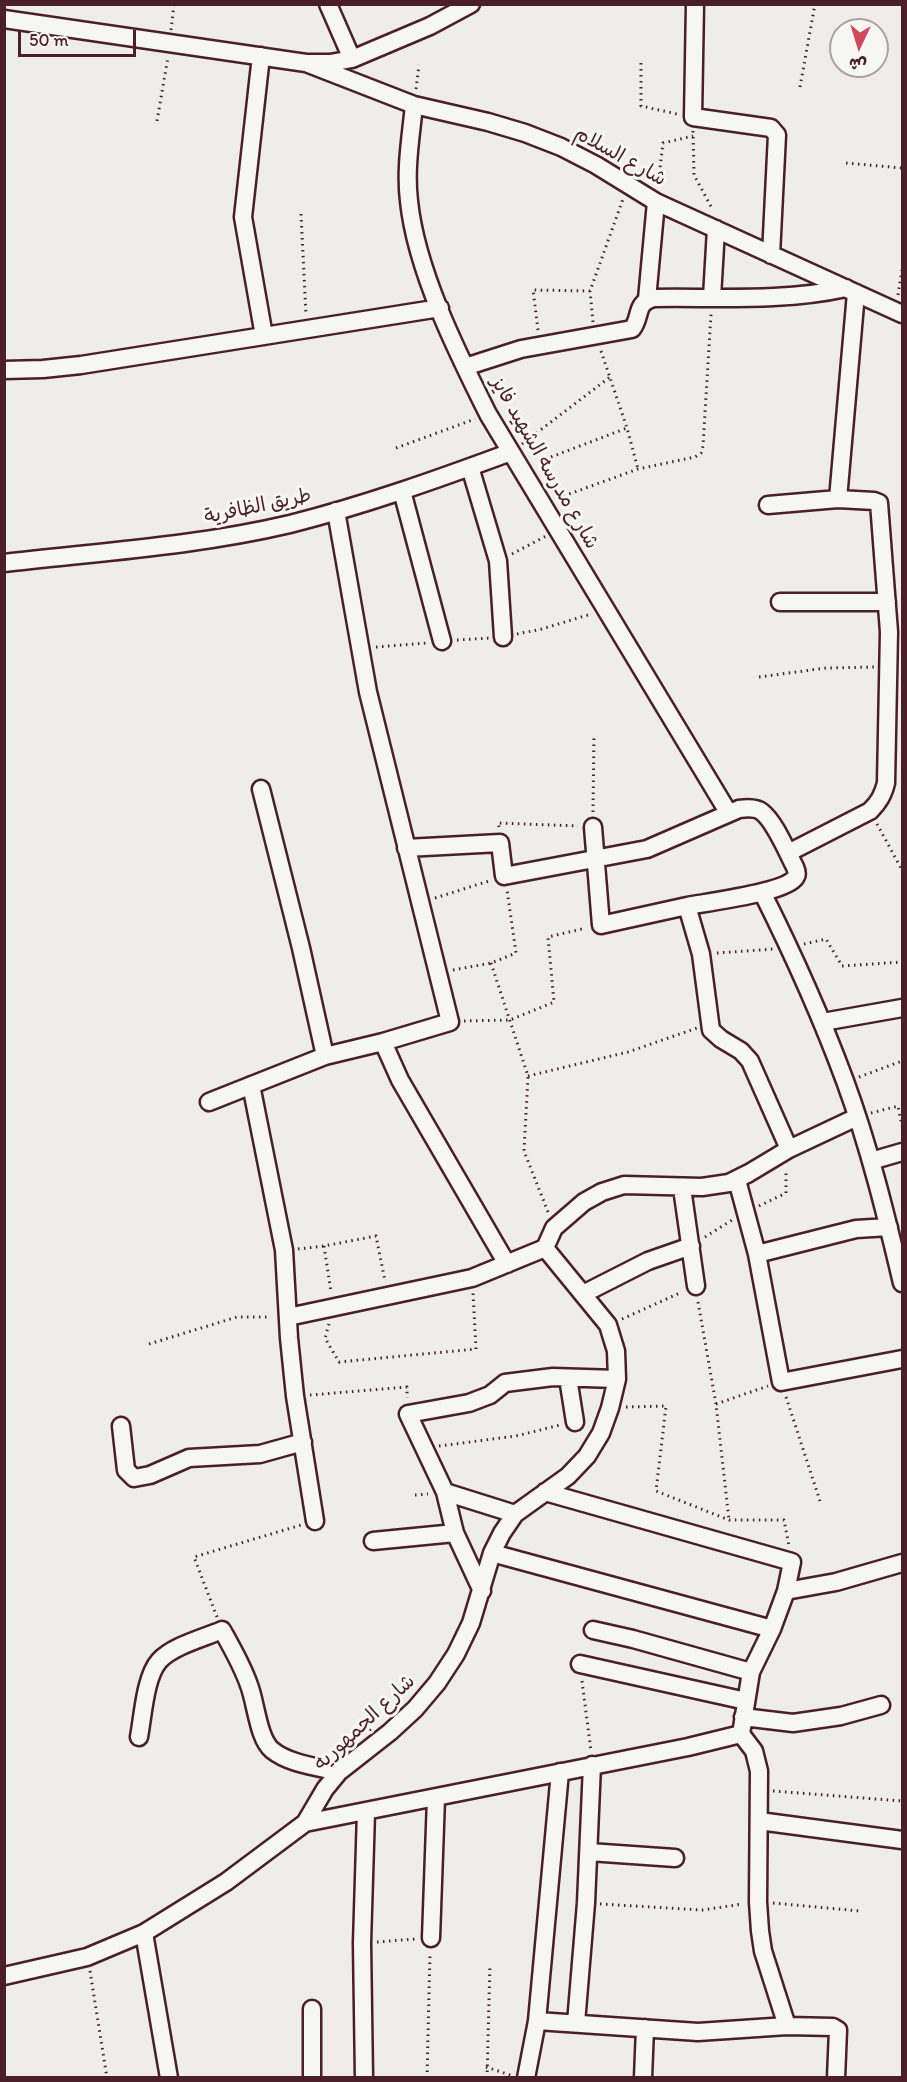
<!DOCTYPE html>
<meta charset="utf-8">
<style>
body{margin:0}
#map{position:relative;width:907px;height:2082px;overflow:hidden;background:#efedea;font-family:Itim,"Playpen Sans Arabic",sans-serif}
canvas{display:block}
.frame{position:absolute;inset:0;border:6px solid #4a1f2b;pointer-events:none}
.north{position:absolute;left:829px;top:18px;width:60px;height:60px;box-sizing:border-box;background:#f6f6f2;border:2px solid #b1a0a2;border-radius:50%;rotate:184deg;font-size:16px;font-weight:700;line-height:24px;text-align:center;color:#4a1f2b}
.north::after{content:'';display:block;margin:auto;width:21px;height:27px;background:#d1495b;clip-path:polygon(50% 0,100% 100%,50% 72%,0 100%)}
.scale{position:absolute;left:18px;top:30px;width:118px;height:27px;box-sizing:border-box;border:3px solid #4a1f2b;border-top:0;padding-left:8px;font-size:18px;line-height:21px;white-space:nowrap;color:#4a1f2b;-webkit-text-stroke:4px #f6f6f2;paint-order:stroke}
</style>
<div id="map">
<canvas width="907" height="2082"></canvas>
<div class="frame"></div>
<div class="north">ش</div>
<div class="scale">50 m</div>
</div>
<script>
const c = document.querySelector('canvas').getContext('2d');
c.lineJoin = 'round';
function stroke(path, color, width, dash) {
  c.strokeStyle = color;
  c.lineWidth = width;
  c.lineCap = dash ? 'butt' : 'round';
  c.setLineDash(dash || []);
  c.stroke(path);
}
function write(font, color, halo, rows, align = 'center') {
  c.font = font + ' Itim,"Playpen Sans Arabic",sans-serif';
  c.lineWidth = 6;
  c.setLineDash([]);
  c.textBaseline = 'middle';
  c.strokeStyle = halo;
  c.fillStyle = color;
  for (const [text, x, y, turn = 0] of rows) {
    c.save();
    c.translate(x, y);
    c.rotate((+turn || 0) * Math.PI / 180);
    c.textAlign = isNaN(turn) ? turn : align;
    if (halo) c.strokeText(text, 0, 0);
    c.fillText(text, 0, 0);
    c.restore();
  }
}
const path = new Path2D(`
 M171 30 174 4
 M641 63V106L677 114
 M800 87 815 4
 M416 89 419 65
 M157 121 168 57
 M693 131 694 175 713 210
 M846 163 902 168
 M658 185 663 143 693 136
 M301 214 306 315
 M898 295 902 270
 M593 322 590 291 623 199
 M538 330 533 290 590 291
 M601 351 627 428 638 469
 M522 444 610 377
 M396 448 475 419
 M551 457 627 428
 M558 498 638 469 695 457 701 453 703 446 711 314
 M512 554 546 536
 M517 634 542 629 591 614
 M457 640 489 638
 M376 647 427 643
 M759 677 826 668 874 667
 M593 812 594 735
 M877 824 902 870
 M499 827 498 823 578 826
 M435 898 489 881
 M804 944 826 939 842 966 902 962
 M717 953 774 949
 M491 963 528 1076 524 1151 548 1212
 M453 970 491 963 516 953 507 890
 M464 1021 510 1020 554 1002 548 937 586 928
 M528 1076 628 1052 697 1028
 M859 1077 902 1061
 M871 1113 898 1106 902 1126
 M759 1206 786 1193V1170
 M705 1237 732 1220
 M324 1246 331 1292
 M298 1249 324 1246 376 1236 385 1281
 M698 1302 716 1404 729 1520
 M622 1319 682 1292
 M329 1324 325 1338 339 1362 476 1349 473 1293
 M149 1344 237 1317H271
 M310 1395 407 1387V1398
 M786 1397 820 1501
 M716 1404 768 1386
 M626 1407 666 1406 656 1491 729 1520H784L789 1546
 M439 1446 516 1436 560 1425
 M415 1495 428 1494
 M217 1617 194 1557 301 1525
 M582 1681 591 1751
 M773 1791 902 1801
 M773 1903 860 1911
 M600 1904 702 1910 743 1904
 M377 1942 415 1939
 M90 1971 107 2078
 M486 2067 513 2076
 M202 2077V2078
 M427 2078 430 1953
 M487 2078 490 1964`);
const minor = new Path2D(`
 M328 4 352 59
 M695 4 693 117 771 128 777 135 771 255
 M4 19 306 63H330L352 59 430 26 471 4
 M261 56 243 217 264 336
 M306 63 414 105 488 122 525 133 561 147 596 165 656 202 902 314
 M414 105C411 136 405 169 409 201 416 270 457 352 488 414L728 812
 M712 297 716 229
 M647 299 656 202
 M465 367 521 349 632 329C642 317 634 303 654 298 718 297 783 302 846 288
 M4 370 43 369 81 365 440 308
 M470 467 498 561 503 637
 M402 491 442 641
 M838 499 856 293
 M768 505 838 499 874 501 879 503 889 632 886 783C883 795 879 802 870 811L788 853
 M4 563C99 552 197 546 290 524 365 505 438 479 511 452
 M780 602H887
 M261 789 301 948 325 1056
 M593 827 601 925 687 906 701 954 711 1030 721 1039 741 1051 750 1061 789 1149
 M406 848 500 843 504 876 647 849 739 809C746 808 756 807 762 812 775 822 787 852 795 867 797 872 798 875 794 879 781 893 709 902 687 906
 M762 892C793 954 821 1016 845 1081 869 1146 886 1215 902 1283
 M823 1022 902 1008
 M383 1042 400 1080 507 1264
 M251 1085 284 1250 289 1338 295 1396 315 1521
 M209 1102 325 1056 383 1042 450 1022 368 692 336 511
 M871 1161 902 1152
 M737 1180 757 1254 781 1382 902 1359
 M682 1188 696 1286
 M757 1254 856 1229 889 1227
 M583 1294 648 1261 691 1246
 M288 1317 472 1278 545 1248 554 1228 584 1202 602 1192 624 1185 702 1187 729 1183 749 1173 789 1149 857 1117
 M568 1378 575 1422
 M121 1426 126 1470 134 1478 150 1475 189 1458 260 1454 303 1442
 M445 1492 515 1514
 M545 1492 792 1562 786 1591 772 1629 751 1672 741 1734 754 1751 759 1771 758 1902 760 1931 763 1951 787 2026
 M373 1541 455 1533
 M492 1553 772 1629
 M482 1591 455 1533 445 1492 408 1414 469 1403 490 1395 505 1383 553 1377 617 1379
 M786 1591 836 1582 902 1563
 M593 1630 633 1639 751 1672
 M580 1664 746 1701
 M743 1717 793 1723 841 1716 881 1705
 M139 1737C143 1716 145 1677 159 1661 172 1646 204 1638 222 1630 232 1648 242 1665 249 1685 256 1703 258 1738 272 1750 289 1764 318 1767 339 1772
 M759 1821 902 1840
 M305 1823 688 1747 741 1734
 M589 1852 675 1858
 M144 1933 169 2078
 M431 1938 436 1798
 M4 1976 87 1957 144 1933 226 1882 305 1823 325 1789 339 1772 390 1732 415 1709 437 1683 456 1654 471 1623 492 1553 502 1533 515 1514 568 1476 587 1456 601 1433 610 1408 617 1379 616 1351 608 1325 545 1248
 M537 2021 698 2032 787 2026 833 2027 838 2030 836 2078
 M576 2023 586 1903 592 1765
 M312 2078V2009
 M364 2078 362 1943 366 1812
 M526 2078 537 2021 560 1772
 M643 2078 645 2028`);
const streetNames = [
 ["شارع السلام",620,157,29],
 ["شارع مدرسه الشهيد فايز",544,463,60],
 ["طريق الظافرية",258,507,-12],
 ["شارع الجمهوريه",365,1723,-43]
];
stroke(minor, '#4a1f2b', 21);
stroke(path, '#4a1f2b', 3, [1.5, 4.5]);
stroke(minor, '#f6f6f2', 16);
write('20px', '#4a1f2b', '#f6f6f2', streetNames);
</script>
